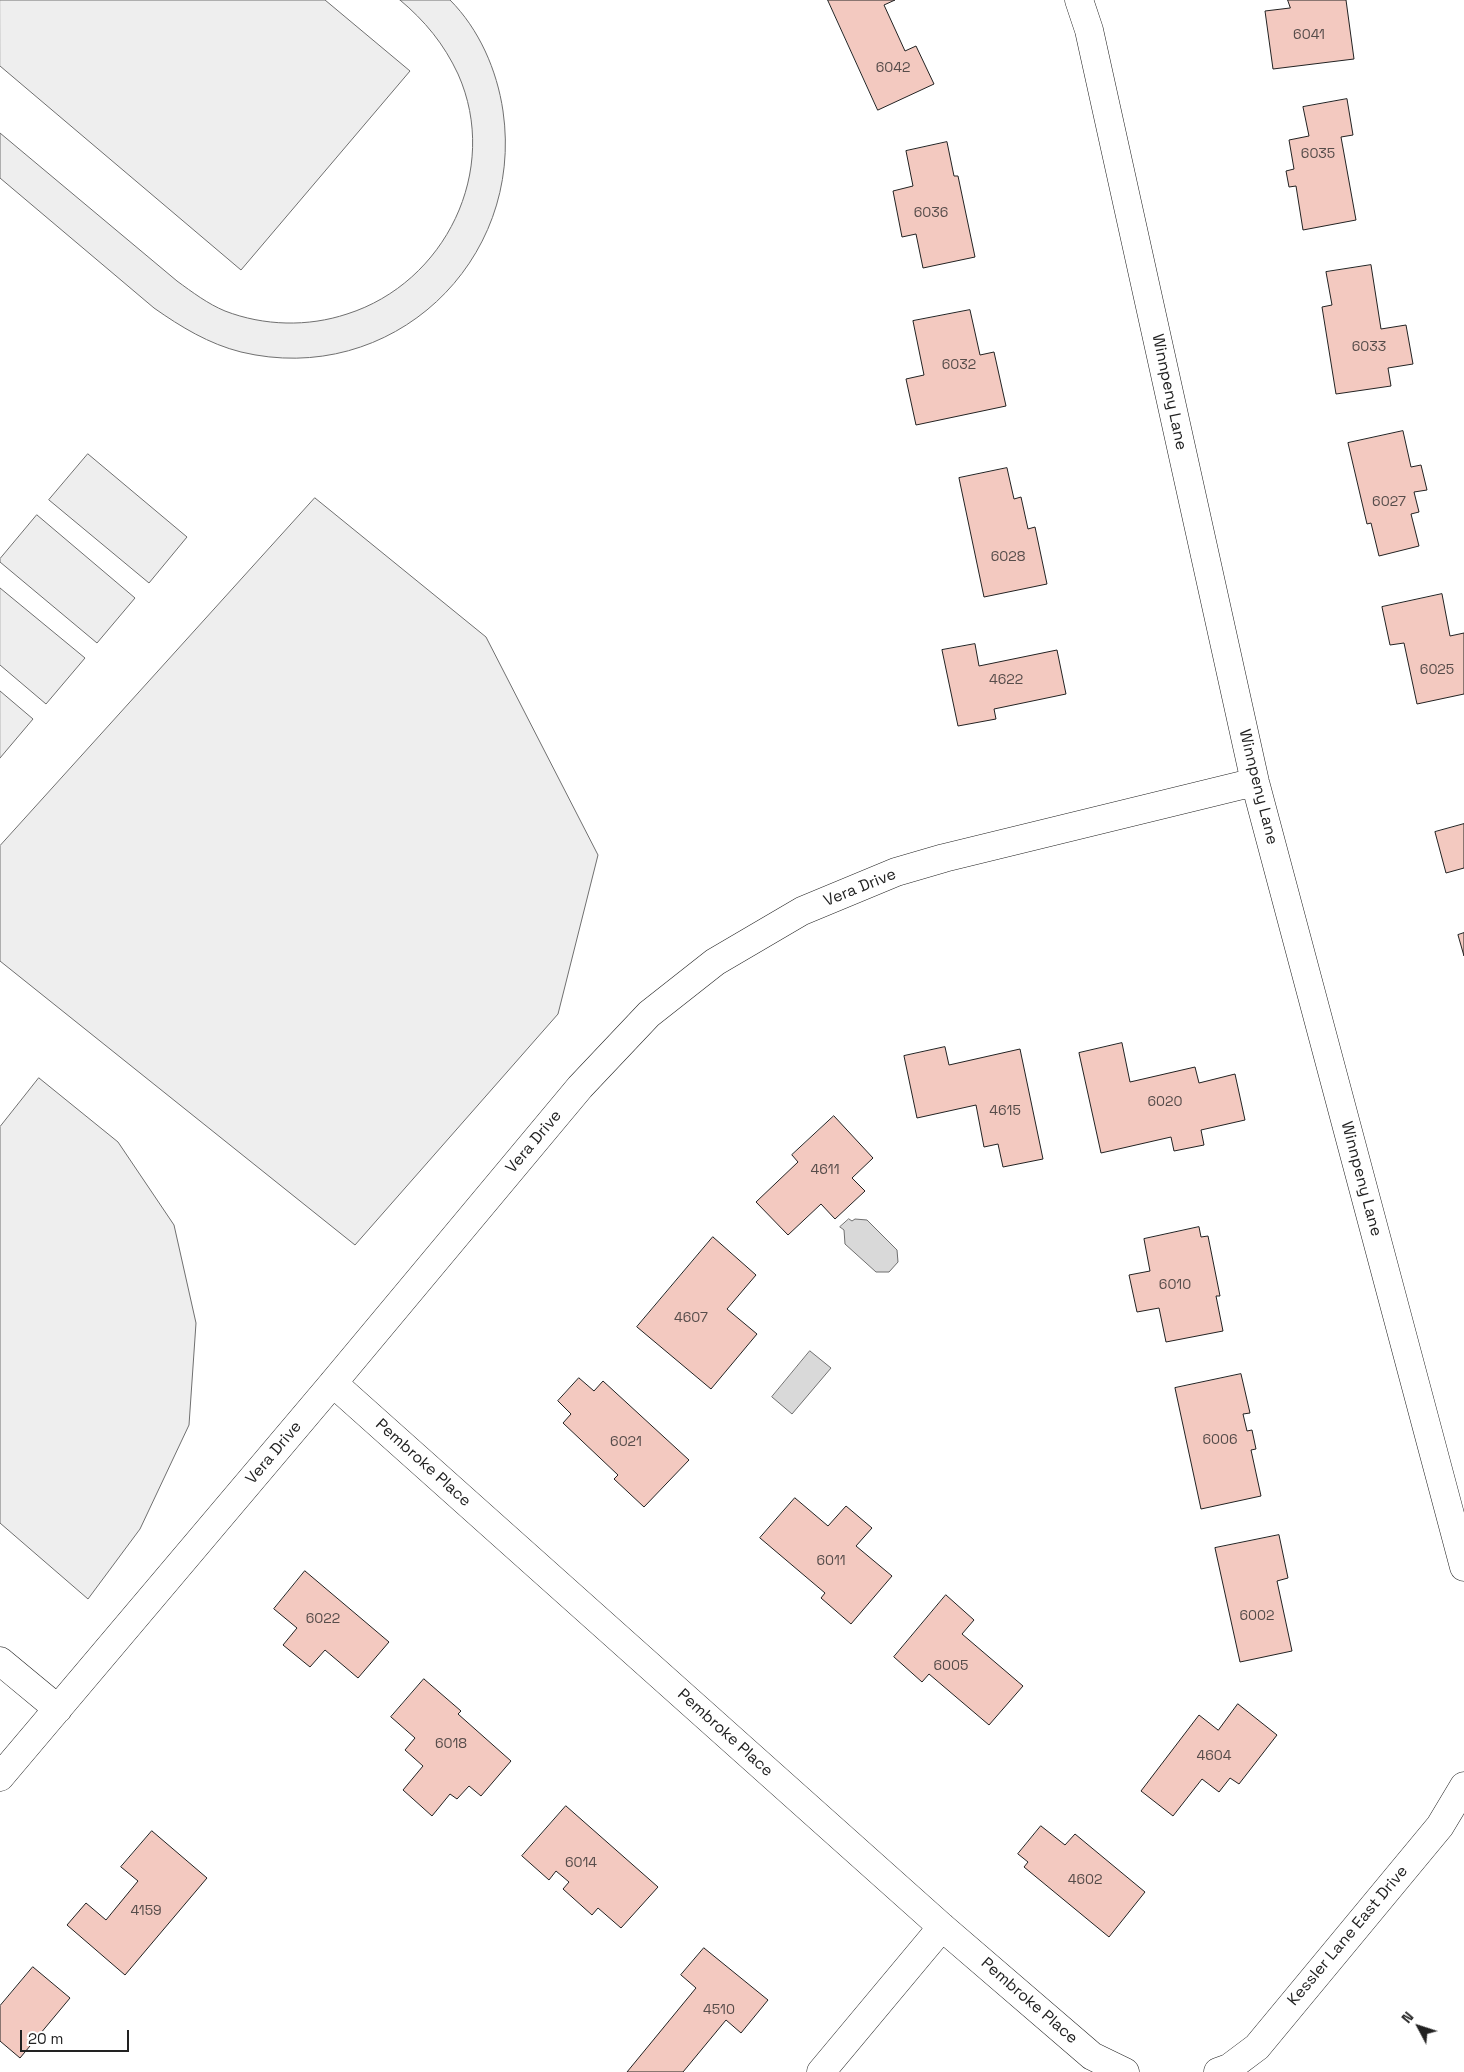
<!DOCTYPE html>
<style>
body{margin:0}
#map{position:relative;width:1464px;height:2072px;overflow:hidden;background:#fff;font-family:"Space Grotesk",sans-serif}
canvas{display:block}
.north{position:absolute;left:1394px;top:2002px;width:50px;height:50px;-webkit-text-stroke:4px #fff;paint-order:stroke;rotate:310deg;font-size:14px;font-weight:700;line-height:20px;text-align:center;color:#222}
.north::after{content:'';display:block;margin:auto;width:18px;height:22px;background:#222;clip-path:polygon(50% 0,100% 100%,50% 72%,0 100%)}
.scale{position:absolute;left:20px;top:2030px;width:109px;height:22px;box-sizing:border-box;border:2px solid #222;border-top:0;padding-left:6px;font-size:15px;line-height:18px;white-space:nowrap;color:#222;-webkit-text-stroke:4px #fff;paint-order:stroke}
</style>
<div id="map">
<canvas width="1464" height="2072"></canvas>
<div class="north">N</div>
<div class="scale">20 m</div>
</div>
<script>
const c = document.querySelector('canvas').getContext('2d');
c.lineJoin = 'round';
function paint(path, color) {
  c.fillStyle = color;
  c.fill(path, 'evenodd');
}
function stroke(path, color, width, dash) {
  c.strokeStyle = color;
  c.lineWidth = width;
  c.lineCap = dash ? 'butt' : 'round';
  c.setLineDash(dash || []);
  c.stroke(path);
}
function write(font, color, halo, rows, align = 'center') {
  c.font = font + ' "Space Grotesk",sans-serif';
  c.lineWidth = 4;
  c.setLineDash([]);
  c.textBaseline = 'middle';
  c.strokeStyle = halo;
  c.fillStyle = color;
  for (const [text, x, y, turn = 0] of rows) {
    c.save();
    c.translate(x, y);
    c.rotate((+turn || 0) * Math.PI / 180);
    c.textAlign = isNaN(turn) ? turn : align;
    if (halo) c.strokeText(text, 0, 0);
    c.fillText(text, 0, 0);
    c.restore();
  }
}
const green = new Path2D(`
 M0 0H325L410 71 241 270 0 66Z
 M400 0H450C479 29 497 70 503 111 525 262 391 388 241 352 209 344 181 327 154 308L0 178V133L177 281C192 292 208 304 225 311 264 326 308 327 347 314 445 283 501 170 458 74 444 44 425 21 400 0Z
 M88 454 187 537 149 583 49 500Z
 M315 498 486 637 598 855 558 1014 355 1245 0 961V846Z
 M37 515 135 598 97 643 0 562V559Z
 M0 588 85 658 46 704 0 665Z
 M0 691 33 719 0 758Z
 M39 1078 118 1142 174 1225 196 1323 189 1425 140 1529 88 1599 0 1523V1127Z`);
const water = new Path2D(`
 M849 1219 852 1221 855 1219 867 1220 897 1250 898 1262 889 1272H876L845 1244 844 1230 840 1227Z
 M810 1351 831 1368 792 1414 772 1397Z`);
const building = new Path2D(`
 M828 0H895L884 5 905 51 916 46 934 84 878 110Z
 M1288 0H1346L1354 59 1273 69 1265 11 1290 8Z
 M1347 99 1353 135 1341 137 1356 220 1303 230 1296 186 1289 187 1286 171 1294 169 1289 140 1309 136 1303 107Z
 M947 142 954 176H958L975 257 923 268 916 234 902 237 893 191 913 186 906 151Z
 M1371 265 1381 329 1406 325 1413 364 1388 368 1391 386 1336 394 1322 307 1332 305 1326 272Z
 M970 310 980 355 994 352 1006 406 916 425 906 379 924 375 913 321Z
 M1403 431 1411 467 1421 465 1427 490 1414 492 1419 512 1411 514 1419 546 1379 556 1371 523 1367 524 1348 443Z
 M1007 468 1014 499 1021 497 1028 529 1035 527 1047 584 984 597 959 478Z
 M1442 594 1450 636 1464 633V694L1417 704 1404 643 1390 645 1382 607Z
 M975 644 979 666 1057 650 1066 694 994 709 996 719 958 726 942 650Z
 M1464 824V868L1446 873 1435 832Z
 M1464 933V956L1458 935Z
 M1122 1043 1130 1082 1195 1067 1199 1083 1235 1074 1245 1120 1201 1130 1204 1145 1174 1151 1171 1137 1101 1153 1079 1053Z
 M945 1047 949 1065 1020 1049 1043 1159 1003 1167 998 1144 984 1147 976 1105 917 1118 904 1056Z
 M834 1116 873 1158 852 1178 865 1191 835 1219 821 1204 788 1235 756 1202 798 1162 792 1155Z
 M1199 1227 1201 1237 1208 1236 1220 1296H1216L1223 1331 1166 1342 1159 1308 1137 1312 1129 1275 1150 1271 1144 1239Z
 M713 1237 756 1275 727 1309 757 1334 711 1389 637 1327Z
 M1241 1374 1250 1413 1243 1414 1247 1431 1252 1430 1256 1449 1251 1450 1261 1496 1201 1509 1175 1388Z
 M579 1378 594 1391 603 1381 689 1460 644 1507 614 1479 618 1475 563 1423 571 1414 558 1401Z
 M795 1498 828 1526 846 1506 872 1528 856 1546 892 1576 851 1624 821 1598 825 1593 760 1538Z
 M1279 1535 1288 1578 1277 1581 1292 1651 1240 1662 1215 1548Z
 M305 1571 389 1642 358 1678 325 1650 310 1667 283 1645 297 1628 274 1609Z
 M946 1595 974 1620 962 1634 1023 1686 989 1725 929 1674 922 1682 894 1657Z
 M424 1679 461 1711 458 1714 511 1761 481 1796 469 1786 457 1799 450 1794 432 1816 403 1790 423 1766 405 1750 415 1738 391 1717Z
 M1238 1704 1277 1735 1239 1784 1230 1778 1219 1792 1202 1779 1173 1816 1141 1791 1199 1715 1218 1730Z
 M566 1806 658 1887 621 1928 598 1908 592 1915 563 1889 569 1882 556 1871 549 1880 522 1856Z
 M1041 1826 1065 1845 1075 1834 1145 1892 1109 1937 1024 1867 1028 1862 1018 1854Z
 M152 1831 207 1878 125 1975 67 1925 86 1903 106 1920 138 1881 121 1867Z
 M704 1948 768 2000 741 2033 726 2020 683 2072H627L696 1988 681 1975Z
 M33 1967 70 1998 20 2058 0 2041V2006Z`);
const street = new Path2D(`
 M1079 0 1089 30 1255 782 1464 1567
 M333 1383 942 1927 1092 2056 1125 2072
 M0 1661 58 1709
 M0 1777 333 1383 580 1087 649 1014 715 962 802 911 896 872 944 858 1255 782
 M821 2072 942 1927
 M1218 2072 1229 2068 1257 2047 1440 1826 1464 1786`);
const numberNames = [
 ["6041",1309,35],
 ["6042",893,68],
 ["6035",1318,154],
 ["6036",931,213],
 ["6033",1369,347],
 ["6032",959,365],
 ["6027",1389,502],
 ["6028",1008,557],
 ["6025",1437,670],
 ["4622",1006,680],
 ["6020",1165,1102],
 ["4615",1005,1111],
 ["4611",825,1170],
 ["6010",1175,1285],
 ["4607",691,1318],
 ["6006",1220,1440],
 ["6021",626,1442],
 ["6011",831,1561],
 ["6002",1257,1616],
 ["6022",323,1619],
 ["6005",951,1666],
 ["6018",451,1744],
 ["4604",1214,1756],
 ["6014",581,1863],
 ["4602",1085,1880],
 ["4159",146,1911],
 ["4510",719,2010]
];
const streetNames = [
 ["Winnpeny Lane",1169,392,78],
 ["Winnpeny Lane",1258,787,76],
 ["Vera Drive",860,888,-22],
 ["Vera Drive",534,1142,-50],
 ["Winnpeny Lane",1361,1179,75],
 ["Vera Drive",274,1453,-50],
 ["Pembroke Place",423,1463,42],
 ["Pembroke Place",725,1733,42],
 ["Kessler Lane East Drive",1348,1936,-50],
 ["Pembroke Place",1029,2001,41]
];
paint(green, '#eee');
stroke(green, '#6f6f6f', 1);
paint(water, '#d9d9d9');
stroke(water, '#6f6f6f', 1);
paint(building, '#f3c9c0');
stroke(building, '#222', 1);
stroke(street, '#222', 29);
stroke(street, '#fff', 28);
write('14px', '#564c4a', null, numberNames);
write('16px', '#222', '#fff', streetNames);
</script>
